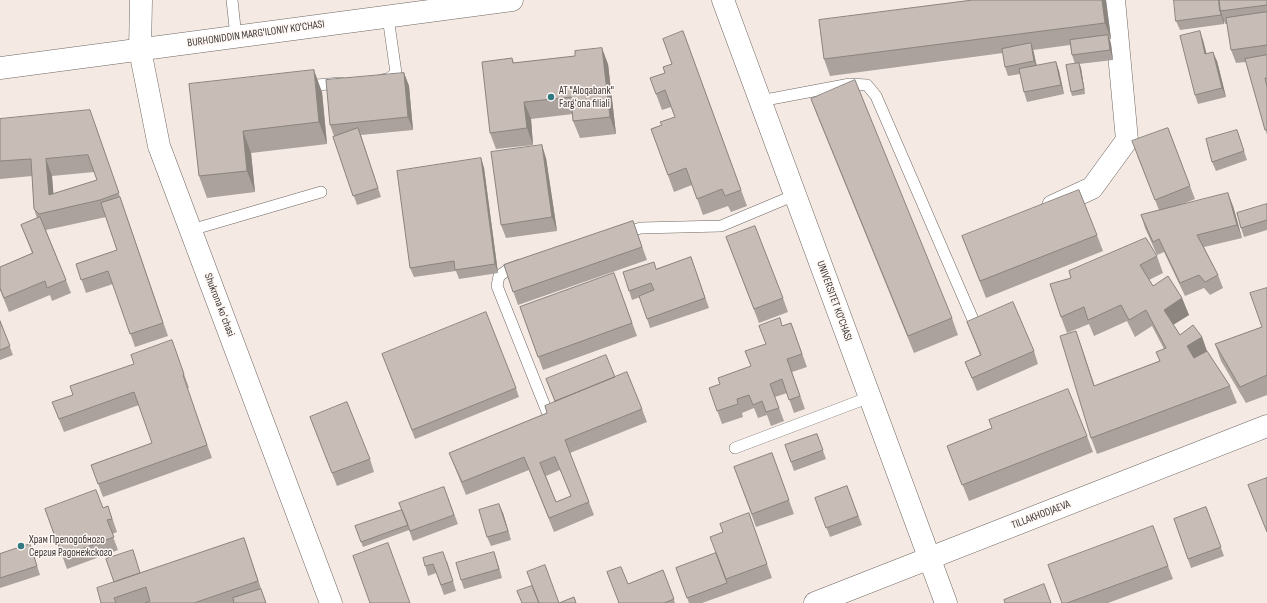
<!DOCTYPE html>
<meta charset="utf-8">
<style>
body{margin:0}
canvas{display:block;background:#f4e9e3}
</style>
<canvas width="1267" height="603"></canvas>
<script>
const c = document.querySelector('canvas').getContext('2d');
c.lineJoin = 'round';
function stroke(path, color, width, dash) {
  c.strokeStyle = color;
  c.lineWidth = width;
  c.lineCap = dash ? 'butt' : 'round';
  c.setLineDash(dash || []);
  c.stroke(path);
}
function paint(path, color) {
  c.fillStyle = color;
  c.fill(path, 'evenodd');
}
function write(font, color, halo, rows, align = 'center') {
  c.font = font + ' "Sofia Sans Condensed",sans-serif';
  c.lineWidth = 3;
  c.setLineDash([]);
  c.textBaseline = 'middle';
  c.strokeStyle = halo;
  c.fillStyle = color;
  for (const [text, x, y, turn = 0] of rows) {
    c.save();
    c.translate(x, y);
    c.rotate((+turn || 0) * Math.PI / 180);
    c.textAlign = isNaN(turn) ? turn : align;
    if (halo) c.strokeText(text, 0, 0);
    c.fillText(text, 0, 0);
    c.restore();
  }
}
const lane = new Path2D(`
 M232 0 236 37
 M382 80 388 79 396 73 388 17
 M304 86 341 83
 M760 101 850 84 867 85 876 96 974 322
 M191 230 321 192
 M622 233 641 228 721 226 795 195
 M520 265 509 269 499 276 497 286 548 414
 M735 448 870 397`);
const street = new Path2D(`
 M141 0 140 50 159 146 331 603
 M1053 206 1092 188 1127 140 1114 0
 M815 603 1267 426`);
const secondary = new Path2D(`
 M723 0 946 603
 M0 68 512 0`);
const wall = new Path2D(`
 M1106 0 1111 39H1110L1111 44 1113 60 1079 64 1081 68 1085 94 1072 96 1071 92 1075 64 1072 55 1070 45 1033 50 1037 66 1056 62 1059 71 1064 94 1027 102 1024 92 1020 74 1008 76 1005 67 1003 53 830 76 824 59Z
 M1267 0V135L1246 62 1236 63 1231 50 1227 24H1225L1224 21V24L1180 30 1176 21Z
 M683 31 747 206 731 212 728 206 703 215 692 185 674 192 651 129 662 125 675 117 671 107 662 110 650 78 665 73 672 64Z
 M1203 40 1206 54 1217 61 1226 97 1198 104 1195 95Z
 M575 56 608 64 616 134 580 138 573 121V114L531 119 533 145 496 149 490 133 512 58 514 63Z
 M404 73 409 86 413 130 361 135 381 197 357 205 333 137 334 136 330 125Z
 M189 84 322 92 327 144 251 153 255 192 207 198 199 176Z
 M811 99 952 318 958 335 914 353 817 115Z
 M0 119 96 127 168 336 135 347 113 284 86 293 76 264 117 250 106 217 46 230 66 280 71 293 52 301 50 295 9 312 0 290V267L32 253 21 225 37 218 34 209 32 176 0 179ZM94 172 97 180 53 194 52 176Z
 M1168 128 1195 199 1180 205 1233 206 1242 238 1204 247 1218 275 1223 288 1210 295 1204 288 1185 296 1164 252 1157 255 1145 228 1141 215 1159 210 1137 155Z
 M1237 130 1247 160 1216 171 1212 162Z
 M481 158 484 168 498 273 459 279 456 271 414 277 410 268Z
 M546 158 557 231 506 238 501 225Z
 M1267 204V230L1244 237 1241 228Z
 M633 221 647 260 518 305 504 265Z
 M1097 235 1103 251 986 298 962 236Z
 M726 237 783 298 788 312 759 323Z
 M1157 256 1163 273 1149 280 1153 286 1182 298 1189 315 1173 324 1180 335 1202 337 1207 351 1230 386 1237 403 1097 454 1091 438 1076 331 1094 386 1159 361 1164 349 1152 326 1135 337 1127 321 1094 336 1089 324 1067 333 1061 317 1071 278Z
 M691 257 709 308 650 328 640 297 632 300 623 272 656 269Z
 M614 273 637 336 543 370 520 307Z
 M1267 288V395L1246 403 1221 361 1215 344 1262 327Z
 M0 321 13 355 0 360Z
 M967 322 1034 351 1038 364 977 391 965 362 980 355Z
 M791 323 807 367 792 372 805 409 794 413 787 393 775 397 784 421 771 426 767 415 758 418 754 408 742 413 743 417 722 424 709 388 720 384 751 366 766 344 782 326Z
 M172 340 189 388H187L212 458 103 497 91 465 152 443 139 405 64 432 52 402 73 395 134 364Z
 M382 354 516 388 519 397 415 439Z
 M615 377 642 409 647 422 570 453 594 515 554 532 529 470 466 495 449 453 547 413 555 402 546 379ZM560 470 571 496 556 502 546 476Z
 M310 417 370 459 374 472 337 486Z
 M989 420 1087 436 1093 452 969 501 947 446 992 428Z
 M817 434 826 459 794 471 785 445Z
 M772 453 794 514 756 527 734 467Z
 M847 486 862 525 830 537 815 498Z
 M444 487 458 524 413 541 409 530 363 547 355 526 402 510Z
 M108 506 117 532 112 534 118 550 67 569 45 509 103 508Z
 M1206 507 1224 556 1191 568 1174 519Z
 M503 513 511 540 491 546 487 537Z
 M749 513 772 578 702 603H689L676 568 716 553 723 533Z
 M1153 526 1173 579 1108 603H1062Z
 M244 538 266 603H101L114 582Z
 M30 544 40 575 0 588V554Z
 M494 552 502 578 464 589 461 580Z
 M423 558 447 561 456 591 444 595 436 573 428 576Z
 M663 570 675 603H618L628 584Z`);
const shadedWall = new Path2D(`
 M1102 0H1106L1111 39 1105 23Z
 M1221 12 1224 21V24L1221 15Z
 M1200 31 1203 40 1209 63 1205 54Z
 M1108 35 1111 44 1113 60 1110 50Z
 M1031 43 1034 53 1037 70 1034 61Z
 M602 48 608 64 616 134 610 117Z
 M1213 52 1217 61 1226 97 1222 88Z
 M1056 62 1059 71 1064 94 1061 85Z
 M1079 63 1081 68 1085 94 1084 89Z
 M314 70 322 92 327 144 319 122Z
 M404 73 409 86 413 130 408 117Z
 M524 102 531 119 533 145 527 128Z
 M243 131 251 153 255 192 247 171Z
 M542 145 546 158 557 231 552 217Z
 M481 158 484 168 498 273 495 264Z
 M46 159 52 176 55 212 49 195Z
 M1228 193 1233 206 1242 238 1237 225Z
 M1182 298 1189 315 1170 327 1164 310Z
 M1076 331 1082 348 1100 402 1094 386Z
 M1202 337 1208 354 1193 363 1187 346Z
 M499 504 503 513 511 540Z
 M494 552 497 561 502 578 499 569Z`);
const building = new Path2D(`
 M973 0H1102L1105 23 824 59 819 20Z
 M1174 0H1219L1221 15 1176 21Z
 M1219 0H1267V5L1220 11Z
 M1267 12V45L1231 50 1226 18Z
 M683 31 741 190 725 196 722 189 697 199 686 168 668 175 651 129 662 125 660 122 675 117 665 90 656 94 650 78 665 73 663 67 672 64 663 39Z
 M1200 31 1205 54 1213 52 1222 88 1195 95 1180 36Z
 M1108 35 1110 50 1072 55 1070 40Z
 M1031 43 1034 61 1005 67 1002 49Z
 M602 48 610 117 573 121 571 97 524 102 527 128 490 133 482 62 512 58 513 63 575 56V51Z
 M1267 55V78H1265L1267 87V130H1265L1245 59Z
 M1056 62 1061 85 1024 92 1019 69Z
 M1079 63 1084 89 1071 92 1066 65Z
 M314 70 319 122 243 131 247 171 199 176 189 84Z
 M404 73 408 117 330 125 326 80Z
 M855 80 952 318 908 336 811 99Z
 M90 110 119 193 100 200 39 214 34 209 31 159 0 161V119ZM88 155 97 180 49 195 46 159Z
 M358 128 378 188 353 196 333 137Z
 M1168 128 1190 186 1155 200 1132 141Z
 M1237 130 1244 151 1212 162 1206 139Z
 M542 145 552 217 501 225 491 152Z
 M481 158 495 264 455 270 454 261 410 268 397 171Z
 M1079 190 1097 235 980 281 962 236Z
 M1228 193 1237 225 1197 235 1218 275 1205 282 1199 275 1180 283 1159 239 1153 242 1141 215Z
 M120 197 163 323 130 334 108 271 81 280 76 264 117 250 101 203Z
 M1267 204V220L1241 228 1237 213Z
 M40 217 66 280 47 288 45 281 4 298 0 288V267L33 253 21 225Z
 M633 221 642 247 513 292 504 265Z
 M755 226 783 298 754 309 726 237Z
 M1146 238 1157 256 1140 265 1153 286 1168 276 1182 298 1164 310 1180 335 1193 325 1202 337 1187 346 1194 358 1207 351 1230 386 1091 438 1060 336 1076 331 1094 386 1160 361 1156 352 1166 348 1146 310 1129 320 1121 305 1088 320 1084 307 1061 317 1050 284 1071 278 1069 271Z
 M691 257 705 298 647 319 639 296 654 290 651 283 629 291 623 272 654 262 656 269Z
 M614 273 632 323 538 357 520 307Z
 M1267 288V375L1240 387 1215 344 1262 327 1250 293Z
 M1013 302 1034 351 972 378 965 362 981 355 967 322Z
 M486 312 516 388 412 430 382 354Z
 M780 318 782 326 791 323 802 354 787 359 800 396 789 400 782 379 770 384 779 408 766 412 762 401 753 405 749 395 737 399 738 404 717 411 709 388 720 384 718 378 751 366 745 351 766 344 759 326Z
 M0 321 10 346 0 350Z
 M172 340 184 374 183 375 207 445 98 484 91 465 152 443 134 392 59 419 52 402 73 395 70 386 134 364 131 355Z
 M606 355 615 377 555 401 546 379Z
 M627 372 642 409 565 440 589 502 549 518 524 457 462 482 449 453 547 413 545 406ZM555 457 571 496 556 502 540 463Z
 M1068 389 1087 436 962 485 947 446 992 428 989 420Z
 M347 402 370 459 332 473 310 417Z
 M817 434 823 450 791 462 785 445Z
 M772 453 789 500 752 514 734 467Z
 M1267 478V532L1248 485Z
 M847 486 858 516 826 528 815 498Z
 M444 487 454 515 410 531 399 503Z
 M96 490 103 508 108 506 112 519 107 520 114 537 62 556 45 509Z
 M499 504 508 531 487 537 479 510Z
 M1206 507 1221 547 1188 559 1174 519Z
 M402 510 408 525 361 542 355 526Z
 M749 513 767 564 726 579 710 537 723 532 720 524Z
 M1153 526 1168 566 1067 603H1062L1048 565Z
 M244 538 258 581 194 603H145L150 601 146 587 114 598 116 603H101L97 588Z
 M388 543 410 603H370L353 556Z
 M30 544 37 566 0 578V554Z
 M133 550 140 573 114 582 106 559Z
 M443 552 453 581 441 585 433 564 425 566 423 558Z
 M494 552 499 569 461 580 456 563Z
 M716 553 727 583 687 598 676 568Z
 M545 565 559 603 574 597 576 603H539L527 572Z
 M621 567 628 584 663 570 674 599 664 603H619L607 572Z
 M1044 584 1051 603H1005L1004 600Z
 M532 586 539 603H522L517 591Z
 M261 589 266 603H234L233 598Z`);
const markers = [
 [551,97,4,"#307980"],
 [21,546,4,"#307980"]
];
const streetNames = [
 ["BURHONIDDIN MARG'ILONIY KO'CHASI",256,34,-8],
 ["UNIVERSITET KO'CHASI",834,301,70],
 ["Shukrona koʻchasi",219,305,69],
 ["TILLAKHODJAEVA",1041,515,-21]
];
const poiNames = [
 ["AT \"Aloqabank\"",559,91],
 ["Fargʻona filiali",559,104],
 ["Храм Преподобного",29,540],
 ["Сергия Радонежского",29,553]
];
stroke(lane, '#706762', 12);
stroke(street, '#706762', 23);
stroke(secondary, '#706762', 23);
stroke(lane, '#fff', 11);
stroke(street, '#fff', 22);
stroke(secondary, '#fff', 22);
paint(wall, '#aba29d');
paint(shadedWall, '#8b847f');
paint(building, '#c7bcb6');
stroke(building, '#8b847f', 1);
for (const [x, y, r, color] of markers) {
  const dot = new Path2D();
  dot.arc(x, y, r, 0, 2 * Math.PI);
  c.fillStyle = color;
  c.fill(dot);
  stroke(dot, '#fef7f4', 1.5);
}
write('11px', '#3d3836', '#fef7f4', streetNames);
write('11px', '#3d3836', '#fef7f4', poiNames, 'left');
</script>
